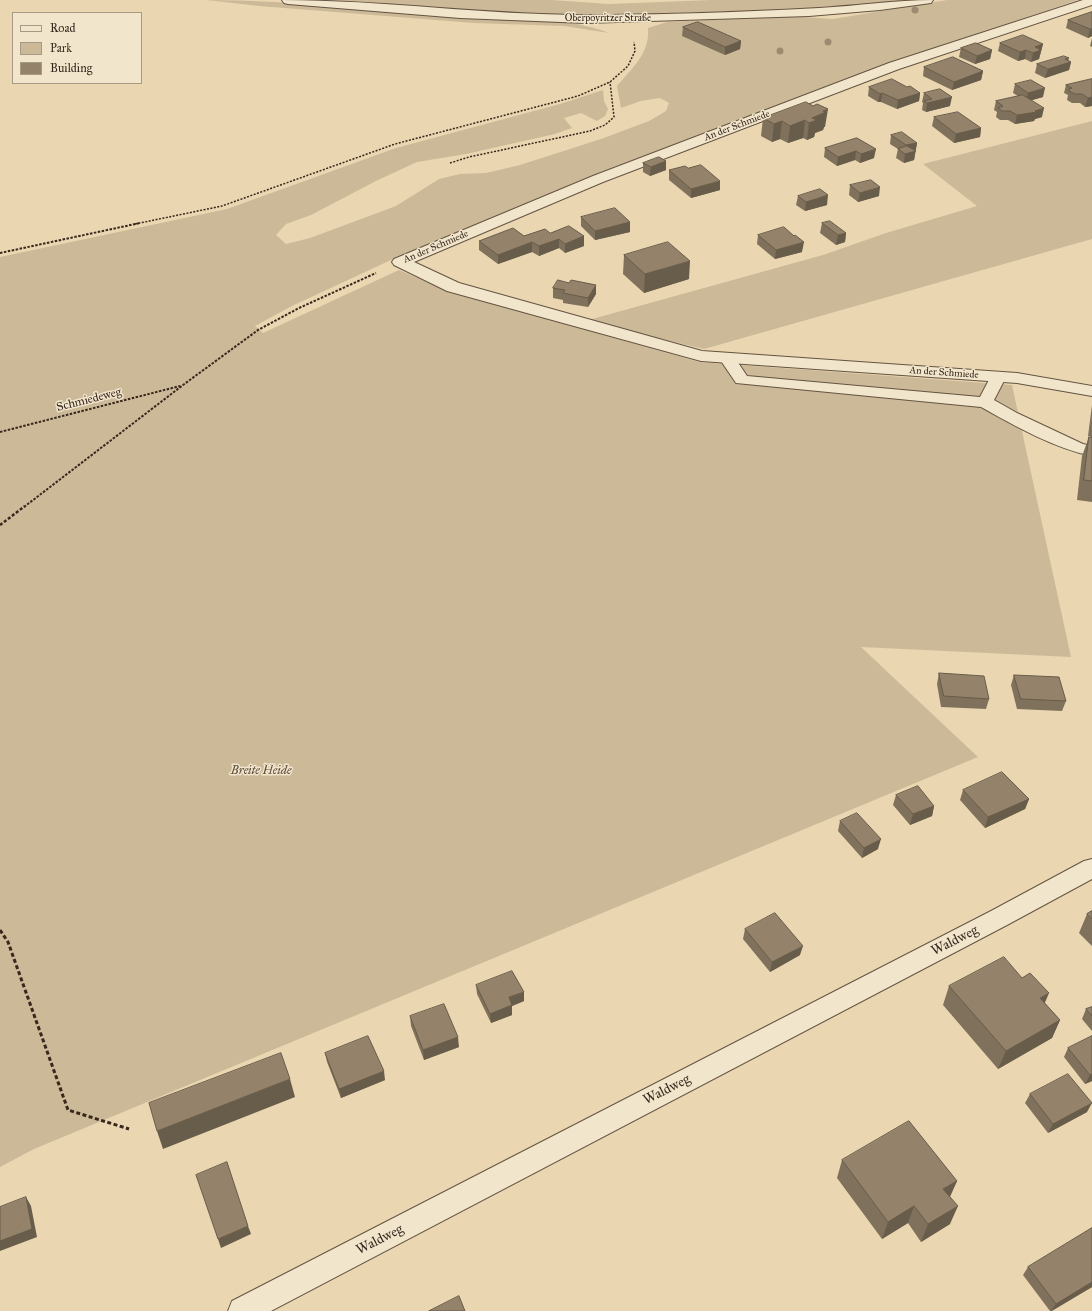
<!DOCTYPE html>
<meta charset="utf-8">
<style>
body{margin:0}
#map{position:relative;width:1092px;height:1311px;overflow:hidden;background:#ead7b1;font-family:"IM FELL Great Primer",serif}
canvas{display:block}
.legend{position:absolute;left:12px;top:12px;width:130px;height:72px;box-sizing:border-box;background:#f1e5cc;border:1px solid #a79986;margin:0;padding:5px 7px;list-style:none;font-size:12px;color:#37271d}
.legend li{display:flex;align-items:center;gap:8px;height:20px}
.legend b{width:20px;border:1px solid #a79986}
</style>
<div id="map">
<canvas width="1092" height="1311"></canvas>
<ul class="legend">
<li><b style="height:5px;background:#f1e5cc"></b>Road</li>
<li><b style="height:11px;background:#ccb998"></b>Park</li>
<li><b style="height:11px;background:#94836a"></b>Building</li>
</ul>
</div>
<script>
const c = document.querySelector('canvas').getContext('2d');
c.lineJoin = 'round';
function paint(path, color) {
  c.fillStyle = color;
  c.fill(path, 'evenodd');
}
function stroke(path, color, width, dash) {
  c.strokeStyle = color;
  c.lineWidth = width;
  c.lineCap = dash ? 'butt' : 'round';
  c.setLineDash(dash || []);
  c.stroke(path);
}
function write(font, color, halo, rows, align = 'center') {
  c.font = font + ' "IM FELL Great Primer",serif';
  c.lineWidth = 3;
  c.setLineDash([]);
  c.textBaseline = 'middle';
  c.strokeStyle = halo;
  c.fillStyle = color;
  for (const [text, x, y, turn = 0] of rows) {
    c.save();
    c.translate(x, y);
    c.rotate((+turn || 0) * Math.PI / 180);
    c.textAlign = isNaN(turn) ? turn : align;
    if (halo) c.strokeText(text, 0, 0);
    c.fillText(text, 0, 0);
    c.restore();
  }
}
const green = new Path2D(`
 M206 0C297 0 387 12 478 18 520 21 570 17 609 33L564 26 474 23 259 6Z
 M326 0H552L609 4 711 0H912L837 8 673 13 670 14 572 16 482 13Z
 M947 0H1078L933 49 585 179 391 260 292 306 255 326 263 333 399 270 445 290 699 362 1012 385 1071 657 861 647 978 757 34 1149 0 1167V257L227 209 396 148 560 104 603 90 604 101 608 109 605 116 597 121 581 113 564 118 572 128 555 134 466 154 417 162 376 181 311 215 286 224 276 235 286 244 310 238 396 206 439 179 460 174 486 173 520 165 601 139 649 121 666 111 669 103 660 98 641 101 621 108 617 86C632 68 650 54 648 28L667 22 786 16 833 19Z
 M1092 121V239L704 349 585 321 823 255 886 233 977 206 923 164Z`);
const pathFar3 = new Path2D(`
 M450 163 469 157 590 131 605 125 614 117 610 82
 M135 224 222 206 395 144 578 96 610 82 628 66 635 51 634 42`);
const pathFar2 = new Path2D(`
 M0 253 140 223
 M0 432 180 386
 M24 507 183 385 258 330 299 308 376 273`);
const pathFar1 = new Path2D(`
 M0 525 25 506`);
const path = new Path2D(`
 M0 930 8 942 68 1110 129 1129`);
const service = new Path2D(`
 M727 353 733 355 747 376 980 397 992 374 998 372 1004 374 1006 377 994 400 1017 413 1083 444 1092 446V456C1054 448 1015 426 981 407L736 383 719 358 721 355Z
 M1092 859V879L1007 925 271 1311H228L232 1301 991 911 1084 861Z`);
const minor = new Path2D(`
 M282 0C383 0 484 15 586 15 664 15 742 12 819 8 857 6 895 0 933 0L931 3 880 10 809 16 586 23 460 18 288 4 284 3Z
 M1083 0H1092V5L899 69 603 182 414 262 459 283 702 351 1017 373 1092 386V396L1017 383 701 361 447 291 394 265 392 262 394 259 593 176 889 63Z`);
const trees = [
 [915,10],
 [828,42],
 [780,51]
];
const wall = new Path2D(`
 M1092 12V36L1088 38 1066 28 1068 20Z
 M683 27 741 41 740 49 725 55 682 36Z
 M1092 38V47L1090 46Z
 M1000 43 1043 44 1039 59 1031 62 1025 59 1018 61 998 51Z
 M961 48 992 50 990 59 975 64 959 57Z
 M1068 60 1071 62 1069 70 1045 78 1035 73 1037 64Z
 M924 67 983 71 981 80 952 90 923 76Z
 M1092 79V106L1085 107 1080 103H1072L1067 100 1068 95 1064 93 1066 85Z
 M1015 84 1043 97 1031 100 1042 117 1035 119 1034 121 1015 124 1008 120H1000L996 117 997 112 994 110 996 101 1018 96 1013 93Z
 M869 87H907L920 93 919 101 897 109 881 102H878L868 96Z
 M924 93 950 106 926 112 922 110 923 103 922 102Z
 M813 106 825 127H824L823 130 815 133 814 137 807 140 803 138 788 143 780 139 772 142 761 136 763 118Z
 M934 117 981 128 980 137 954 143 932 126Z
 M891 135 917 143 914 160 904 163 896 158 898 149 890 144Z
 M857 138 874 158 860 163 855 160 837 166 824 157 825 148Z
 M666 161V170L650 176 643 172V163Z
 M688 168 720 190 691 198 669 180V170Z
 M850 185 879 196 858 202 849 195Z
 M798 196 827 205 805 211 796 205Z
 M581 217 630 222V232L595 240 581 226Z
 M822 223 846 233 845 242 836 245 820 233Z
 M550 233 584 236V246L565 253 559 248 539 256 532 252 498 264 479 250V241Z
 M758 235 802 252 775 259 757 244Z
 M624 255 689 279 644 293 623 274Z
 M569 283 596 285V294L588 307 563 303V300L553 298V288Z
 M1092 405V437L1088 436Z
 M1089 437H1092V502L1077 500 1082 456Z
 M939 673 989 699 986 709 941 707 937 684Z
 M1014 675 1066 701 1062 711 1017 709 1011 685Z
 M963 790 1029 799 1025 809 985 828 960 800Z
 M896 795 934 806 932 816 910 825 893 805Z
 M840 821 878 849 862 858 838 831Z
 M1092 911V946L1079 933 1087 914Z
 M745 929 800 955 770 972 743 939Z
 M476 985 524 1001 512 1006V1015L491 1023 477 994Z
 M949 986 1045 1003 1060 1020 1052 1038 998 1069 943 1005Z
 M1092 1007V1031L1082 1019 1086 1009Z
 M410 1016 459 1047 424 1060 411 1026Z
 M1092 1036V1081L1085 1084 1064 1057 1068 1048Z
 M325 1053 385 1080 341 1098 327 1062Z
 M1030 1094 1087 1112 1048 1133 1025 1103Z
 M842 1160 957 1181 950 1197V1224L921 1242 908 1223 882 1239 837 1178Z
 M1092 1228V1287L1052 1311H1050L1023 1275 1028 1267Z`);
const shadedWall = new Path2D(`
 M1090 29H1092V36L1088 38Z
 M741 41 740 49 725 55V47Z
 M1043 44 1039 59 1031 62 1035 47Z
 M992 50 990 59 975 64 977 56Z
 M1026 50 1025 59 1018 61 1020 52Z
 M1069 58 1067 63 1071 62 1069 70 1045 78 1048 69 1065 59Z
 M983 71 981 80 952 90 954 82Z
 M1045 88 1043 97 1026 102 1028 93Z
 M882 93 881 102H878L880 94Z
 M920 93 919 101 897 109 898 100Z
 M952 97 950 106 926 112 927 103Z
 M1092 97V106L1085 107 1088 98Z
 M1044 108 1042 117 1035 119 1034 121 1015 124 1017 115Z
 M828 109 825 127H824L823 130 815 133 814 137 807 140 809 123 812 118 823 111Z
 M805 120 803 138 788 143 790 126Z
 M782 121 780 139 772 142 774 124Z
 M981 128 980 137 954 143 956 134Z
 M917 143 914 160 904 163 905 154 904 153 906 145Z
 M876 149 874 158 860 163 861 154Z
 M856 151 855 160 837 166 838 157Z
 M666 161V170L650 176 651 167Z
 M720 181V190L691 198V189Z
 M880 187 879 196 858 202 860 193Z
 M828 195 827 205 805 211 806 202Z
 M630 222V232L595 240V231Z
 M846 233 845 242 836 245 838 235Z
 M584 236V246L565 253V244Z
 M559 239V248L539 256V246Z
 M532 242V252L498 264V255Z
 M804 242 802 252 775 259 776 250Z
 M690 261 689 279 644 293 645 274Z
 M596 285V294L588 307V298Z
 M1029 799 1025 809 985 828 988 817Z
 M934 806 932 816 910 825 913 814Z
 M881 839 878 849 862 858 864 848Z
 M803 946 800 955 770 972 772 962Z
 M524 992V1001L512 1006V1015L491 1023 490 1014 509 997Z
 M1049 993 1041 1012 1040 998Z
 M1060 1020 1052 1038 998 1069 1006 1051Z
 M458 1037 459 1047 424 1060 423 1050Z
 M384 1071 385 1080 341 1098 339 1089Z
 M1092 1074V1081L1085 1084 1090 1075Z
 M290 1079 295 1097 163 1149 157 1131Z
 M1092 1103 1087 1112 1048 1133 1053 1124Z
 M957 1181 949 1198 943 1189Z
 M26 1197 31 1206 37 1237 0 1251V1241Z
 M914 1206 908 1223 882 1239 888 1222Z
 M958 1206 950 1224 921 1242 928 1224Z
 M248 1226 251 1234 221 1248 218 1239Z
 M1092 1282V1287L1051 1311 1056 1304Z`);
const building = new Path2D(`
 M1092 12V29H1090L1068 20Z
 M698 22 741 41 725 47 683 27Z
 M1023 35 1043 44 1035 47 1041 50 1033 53 1026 50 1020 52 1000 43Z
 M976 43 992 50 977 56 961 48Z
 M1064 56 1069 58 1065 59 1071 62 1048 69 1037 64Z
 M953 57 983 71 954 82 924 67Z
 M892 79 907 87 910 86 920 93 898 100 882 93 880 94 869 87Z
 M1092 79V97L1088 98 1082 94H1075L1069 91V89L1072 88 1066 85Z
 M1031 80 1045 88 1028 93 1015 84Z
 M940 89 952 97 927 103 924 101 932 99 924 93Z
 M1023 95 1044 108 1035 111 1037 112 1017 115 1010 111H1002L998 108 1003 106 996 101Z
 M806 102 813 106 817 104 828 109 823 111 826 112 812 118 817 120 809 123 805 120 790 126 782 121 774 124 763 118Z
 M958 112 981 128 956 134 934 117Z
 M902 132 917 143 906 145 891 135Z
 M857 138 876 149 861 154 856 151 838 157 825 148Z
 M907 146 916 151 905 154 898 149Z
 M659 157 666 161 651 167 643 163Z
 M701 165 720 181 691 189 669 170 685 166 688 168Z
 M871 180 880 187 860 193 850 185Z
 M820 189 828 195 806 202 798 196Z
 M615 208 630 222 595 231 581 217Z
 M830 221 846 233 838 235 822 223Z
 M569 226 584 236 565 244 559 239 539 246 532 242 498 255 479 241 513 228 524 236 545 229 550 233Z
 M784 227 794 236 795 235 804 242 776 250 758 235Z
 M668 242 690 261 645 274 624 255Z
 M558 280 569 283 571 280 596 285 588 298 563 293 565 290 553 288Z
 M1089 437H1092V481L1084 480Z
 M939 673 984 676 989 699 944 696Z
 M1014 675 1059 677 1066 701 1021 699Z
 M1002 772 1029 799 988 817 963 790Z
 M918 786 934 806 913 814 896 795Z
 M857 813 881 839 864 848 840 821Z
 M1092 911V919L1087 914Z
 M775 913 803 946 772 962 745 929Z
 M1004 957 1022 978 1030 973 1049 993 1040 998 1060 1020 1006 1051 949 986Z
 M512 971 524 992 509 997 512 1005 490 1014 476 985Z
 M444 1004 458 1037 423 1050 410 1016Z
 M1092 1007V1016L1086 1009Z
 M368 1036 384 1071 339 1089 325 1053Z
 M1092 1036V1074L1090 1075 1068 1048Z
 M281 1053 290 1079 157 1131 149 1103Z
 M1068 1074 1092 1103 1053 1124 1030 1094Z
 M909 1121 957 1181 943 1189 958 1206 928 1224 914 1206 888 1222 842 1160Z
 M227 1162 248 1226 218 1239 196 1175Z
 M26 1197 32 1229 0 1241V1207Z
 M1092 1228V1282L1056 1304 1028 1267Z
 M459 1296 465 1311H429Z`);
const farStreetnames = [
 ["Oberpoyritzer Straße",608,19],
 ["An der Schmiede",737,126,-21],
 ["An der Schmiede",436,247,-23],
 ["An der Schmiede",944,373,4]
];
const streetNames = [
 ["Schmiedeweg",89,400,-14]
];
const parkNames = [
 ["Breite Heide",261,771]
];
const nearStreetnames = [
 ["Waldweg",955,941,-27],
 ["Waldweg",667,1090,-27],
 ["Waldweg",380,1240,-27]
];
paint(green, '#ccb998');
stroke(service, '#645342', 2);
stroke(minor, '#645342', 2);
stroke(pathFar3, '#37271d', 1.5, [2, 1.5]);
stroke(pathFar2, '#37271d', 2, [2.5, 1.5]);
stroke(pathFar1, '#37271d', 2.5, [3, 2]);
stroke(path, '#37271d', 3, [4, 2.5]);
paint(service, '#f1e5cc');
paint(minor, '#f1e5cc');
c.fillStyle = '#9c8b71';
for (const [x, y] of trees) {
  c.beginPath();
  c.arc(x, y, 3.5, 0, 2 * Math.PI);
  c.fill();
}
paint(wall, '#7f715b');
paint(shadedWall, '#685c4a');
paint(building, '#94836a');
stroke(building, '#685c4a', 1);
write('10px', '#37271d', '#f1e5cc', farStreetnames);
write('12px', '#37271d', '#f1e5cc', streetNames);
write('italic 12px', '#5c4c3c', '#f1e5cc', parkNames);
write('14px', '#37271d', '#f1e5cc', nearStreetnames);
</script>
